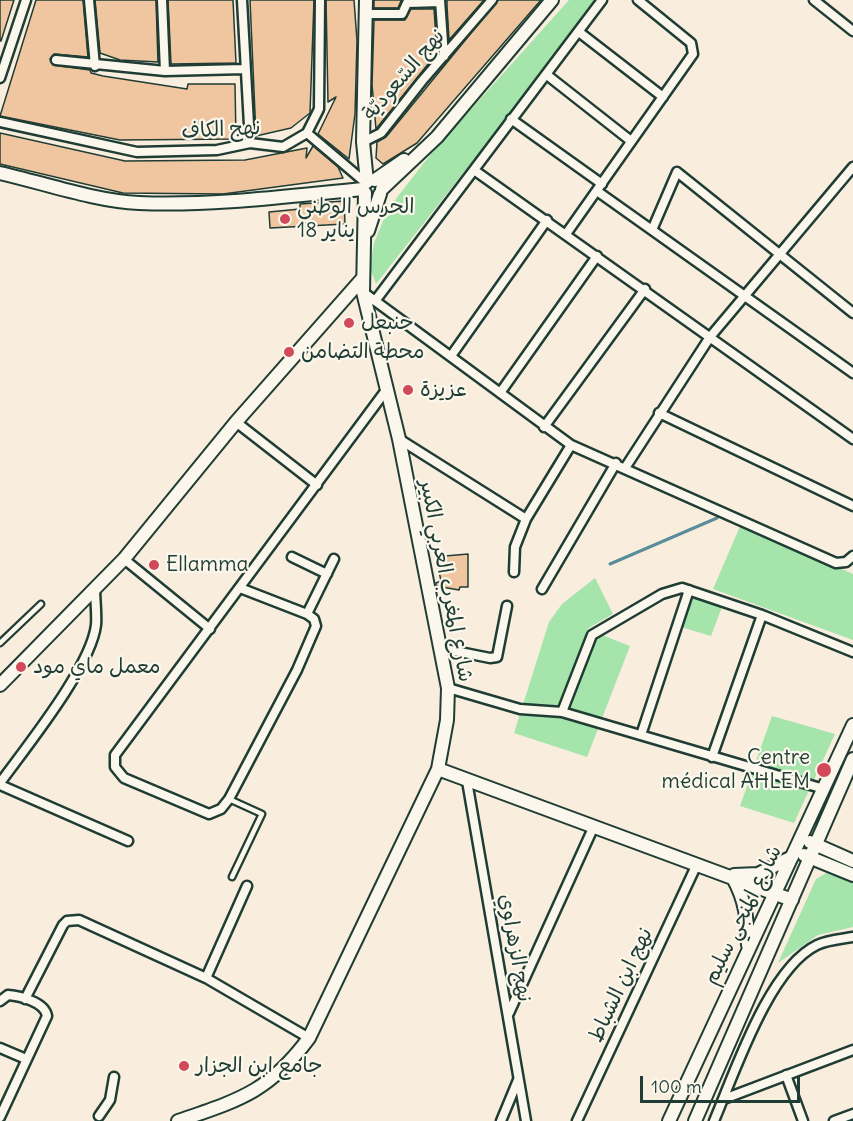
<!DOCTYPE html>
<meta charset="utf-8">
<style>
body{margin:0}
#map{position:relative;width:853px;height:1121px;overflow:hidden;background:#f9eddd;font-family:Delius,sans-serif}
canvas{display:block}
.scale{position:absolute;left:640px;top:1076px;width:160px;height:27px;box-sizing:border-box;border:3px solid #1f3d34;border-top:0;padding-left:8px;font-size:18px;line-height:21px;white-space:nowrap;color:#1f3d34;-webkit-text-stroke:4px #fbf7ec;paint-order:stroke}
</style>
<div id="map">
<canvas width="853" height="1121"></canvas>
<div class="scale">100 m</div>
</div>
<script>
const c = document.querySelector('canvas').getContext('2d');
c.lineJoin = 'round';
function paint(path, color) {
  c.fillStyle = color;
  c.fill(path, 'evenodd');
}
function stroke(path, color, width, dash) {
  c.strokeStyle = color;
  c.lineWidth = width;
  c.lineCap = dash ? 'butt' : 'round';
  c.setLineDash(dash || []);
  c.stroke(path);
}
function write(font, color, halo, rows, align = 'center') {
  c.font = font + ' Delius,"Playpen Sans Arabic",sans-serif';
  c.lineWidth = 4.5;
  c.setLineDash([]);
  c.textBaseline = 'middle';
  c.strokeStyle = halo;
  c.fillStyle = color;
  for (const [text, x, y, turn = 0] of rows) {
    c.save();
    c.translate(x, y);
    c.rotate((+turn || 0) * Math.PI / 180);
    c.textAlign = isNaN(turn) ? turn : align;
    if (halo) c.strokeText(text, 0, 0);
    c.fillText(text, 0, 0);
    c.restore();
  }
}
const green = new Path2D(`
 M569 0H599L376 284 370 268 374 243 388 209 430 155Z
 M741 524 853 574V640L713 589Z
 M595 578 613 614 587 629 630 646 587 757 514 733 549 622 562 604Z
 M692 596 722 607 711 636 681 627Z
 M772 716 835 734 794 823 740 806Z
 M828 872 853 883V927L818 935 778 963 816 879Z`);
const stream = new Path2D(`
 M610 564 717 518`);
const building = new Path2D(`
 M0 0H14L1 41H0Z
 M36 0H83L88 57 54 54 50 59 53 65 90 70 91 73 103 76 187 89 188 84H235L236 139 120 140 0 116Z
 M95 0H156L158 62 120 60 100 53Z
 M168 0H233L236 63 171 64Z
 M250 0H314L310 113 291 128 256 136Z
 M326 0H354L357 41 355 114 349 159 318 134 336 97 328 102Z
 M374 0H401V1L398 8H374Z
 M447 0H484L449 40 447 6Z
 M498 0H541L417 143 383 164 376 158 377 142 386 137Z
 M411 9H434L437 53 376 129 372 85 374 20H405Z
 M0 133 125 161 245 160 307 148 306 158 313 146 338 167 343 178 223 194 123 193 0 164Z
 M344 201 345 224 270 228 269 212 300 209V204Z
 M468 554V587H460L459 590 436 586V583L441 581 437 561 444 562 445 556Z`);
const lane = new Path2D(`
 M0 643 41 604
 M229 799 262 814 232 877`);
const street = new Path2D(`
 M89 0 95 66
 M162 0 165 71
 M242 0 250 143
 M440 0 444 56
 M814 0 853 31
 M366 14H402L407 3 440 2
 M579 32 663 97
 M56 60 165 71 244 69
 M547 75 631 141
 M0 78 26 0
 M511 119 602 184
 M0 122 137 152 217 150 250 143 283 147 307 133 319 109 320 0
 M307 133 366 183
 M363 142 381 133 422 81 492 0
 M474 170 853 439
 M597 191 853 373
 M652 230 677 172 853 313
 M566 234 693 54 691 43 638 0
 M363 292 571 445 836 563 846 562 853 556
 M375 301 602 0
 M451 356 547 220
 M500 393 597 256
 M659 413 853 506
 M236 422 317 485
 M544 427 645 289
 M399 439 526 519 571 445
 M625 468 710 337 853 167
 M292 557 327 574
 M124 559 210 629
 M514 572 515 547 526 519
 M240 588 307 614 314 619 316 626 297 670 229 799 221 809 209 814 124 778 115 767V755L387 389
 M542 589 616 463
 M307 614 334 559
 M440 648 490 658 497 657 507 606
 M448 688 520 709 562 712 824 789
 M562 712 592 635 662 594 682 588 762 615 853 652
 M641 735 689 590
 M712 757 762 615
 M467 781 526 1121
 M0 783C26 747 91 667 96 625 97 614 95 600 95 588
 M0 785 128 841
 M206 978 247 886
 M25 999 63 925 67 921 79 920 206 978 309 1038
 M0 1001 8 995C20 996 45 1002 47 1016L0 1117
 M509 1013 594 826
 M0 1048 26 1059
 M786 1075 803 1121
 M724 1099 853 1050
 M99 1116 110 1100 114 1077
 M501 1121 518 1080
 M577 1121 697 864
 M714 1121C735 1072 769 968 817 945 827 940 842 939 853 937
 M834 1121 853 1114`);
const secondary = new Path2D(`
 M366 0 363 142 367 182
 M0 173C44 183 95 201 139 203 214 206 289 196 363 189
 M375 180 404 160
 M382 189 437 137 552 0
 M365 193 363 292 399 439 448 688 447 720 438 769 792 900
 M368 231 380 194
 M0 685 124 559 236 422 362 279
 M810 842 853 861
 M804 855 853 875
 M734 875 758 874 792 857
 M733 878C746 901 747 919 748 945
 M178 1121C239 1100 269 1092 309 1038L438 769
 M669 1121 853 725
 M695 1121 853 759`);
const markers = [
 [285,219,6,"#d1495b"],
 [349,323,6,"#d1495b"],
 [289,352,6,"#d1495b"],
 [408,390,6,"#d1495b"],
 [154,565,6,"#d1495b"],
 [21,667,6,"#d1495b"],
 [824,770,8,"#d1495b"],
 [184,1066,6,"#d1495b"]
];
const streetNames = [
 ["نهج السّعوديّة",404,75,-49],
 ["نهج الكاف",221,130,-3],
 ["شارع المغرب العربي الكبير",446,581,79],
 ["شارع المنجي سليم",743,915,-64],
 ["نهج الزهراوي",515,948,80],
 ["نهج ابن الشباط",621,985,-65]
];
const poiNames = [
 ["الحرس الوطني",297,207],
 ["18 يناير",297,231],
 ["حنبعل",361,323],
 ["محطة التضامن",301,352],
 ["عزيزة",420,390],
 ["Ellamma",166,565],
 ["معمل ماي مود",33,667],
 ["Centre",810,758,"right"],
 ["médical AHLEM",810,782,"right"],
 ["جامع ابن الجزار",196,1066]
];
paint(green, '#a5e4ab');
stroke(stream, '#598d9c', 3);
paint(building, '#efc69f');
stroke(building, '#1f3d34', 1.5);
stroke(lane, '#1f3d34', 9);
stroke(street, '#1f3d34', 13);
stroke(secondary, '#1f3d34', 16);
stroke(lane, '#fbf7ec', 4.5);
stroke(street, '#fbf7ec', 8);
stroke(secondary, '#fbf7ec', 12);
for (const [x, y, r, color] of markers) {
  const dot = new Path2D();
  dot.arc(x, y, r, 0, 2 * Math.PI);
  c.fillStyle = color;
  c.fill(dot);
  stroke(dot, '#fbf7ec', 2);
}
write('21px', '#1f3d34', '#fbf7ec', streetNames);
write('21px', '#1f3d34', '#fbf7ec', poiNames, 'left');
</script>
